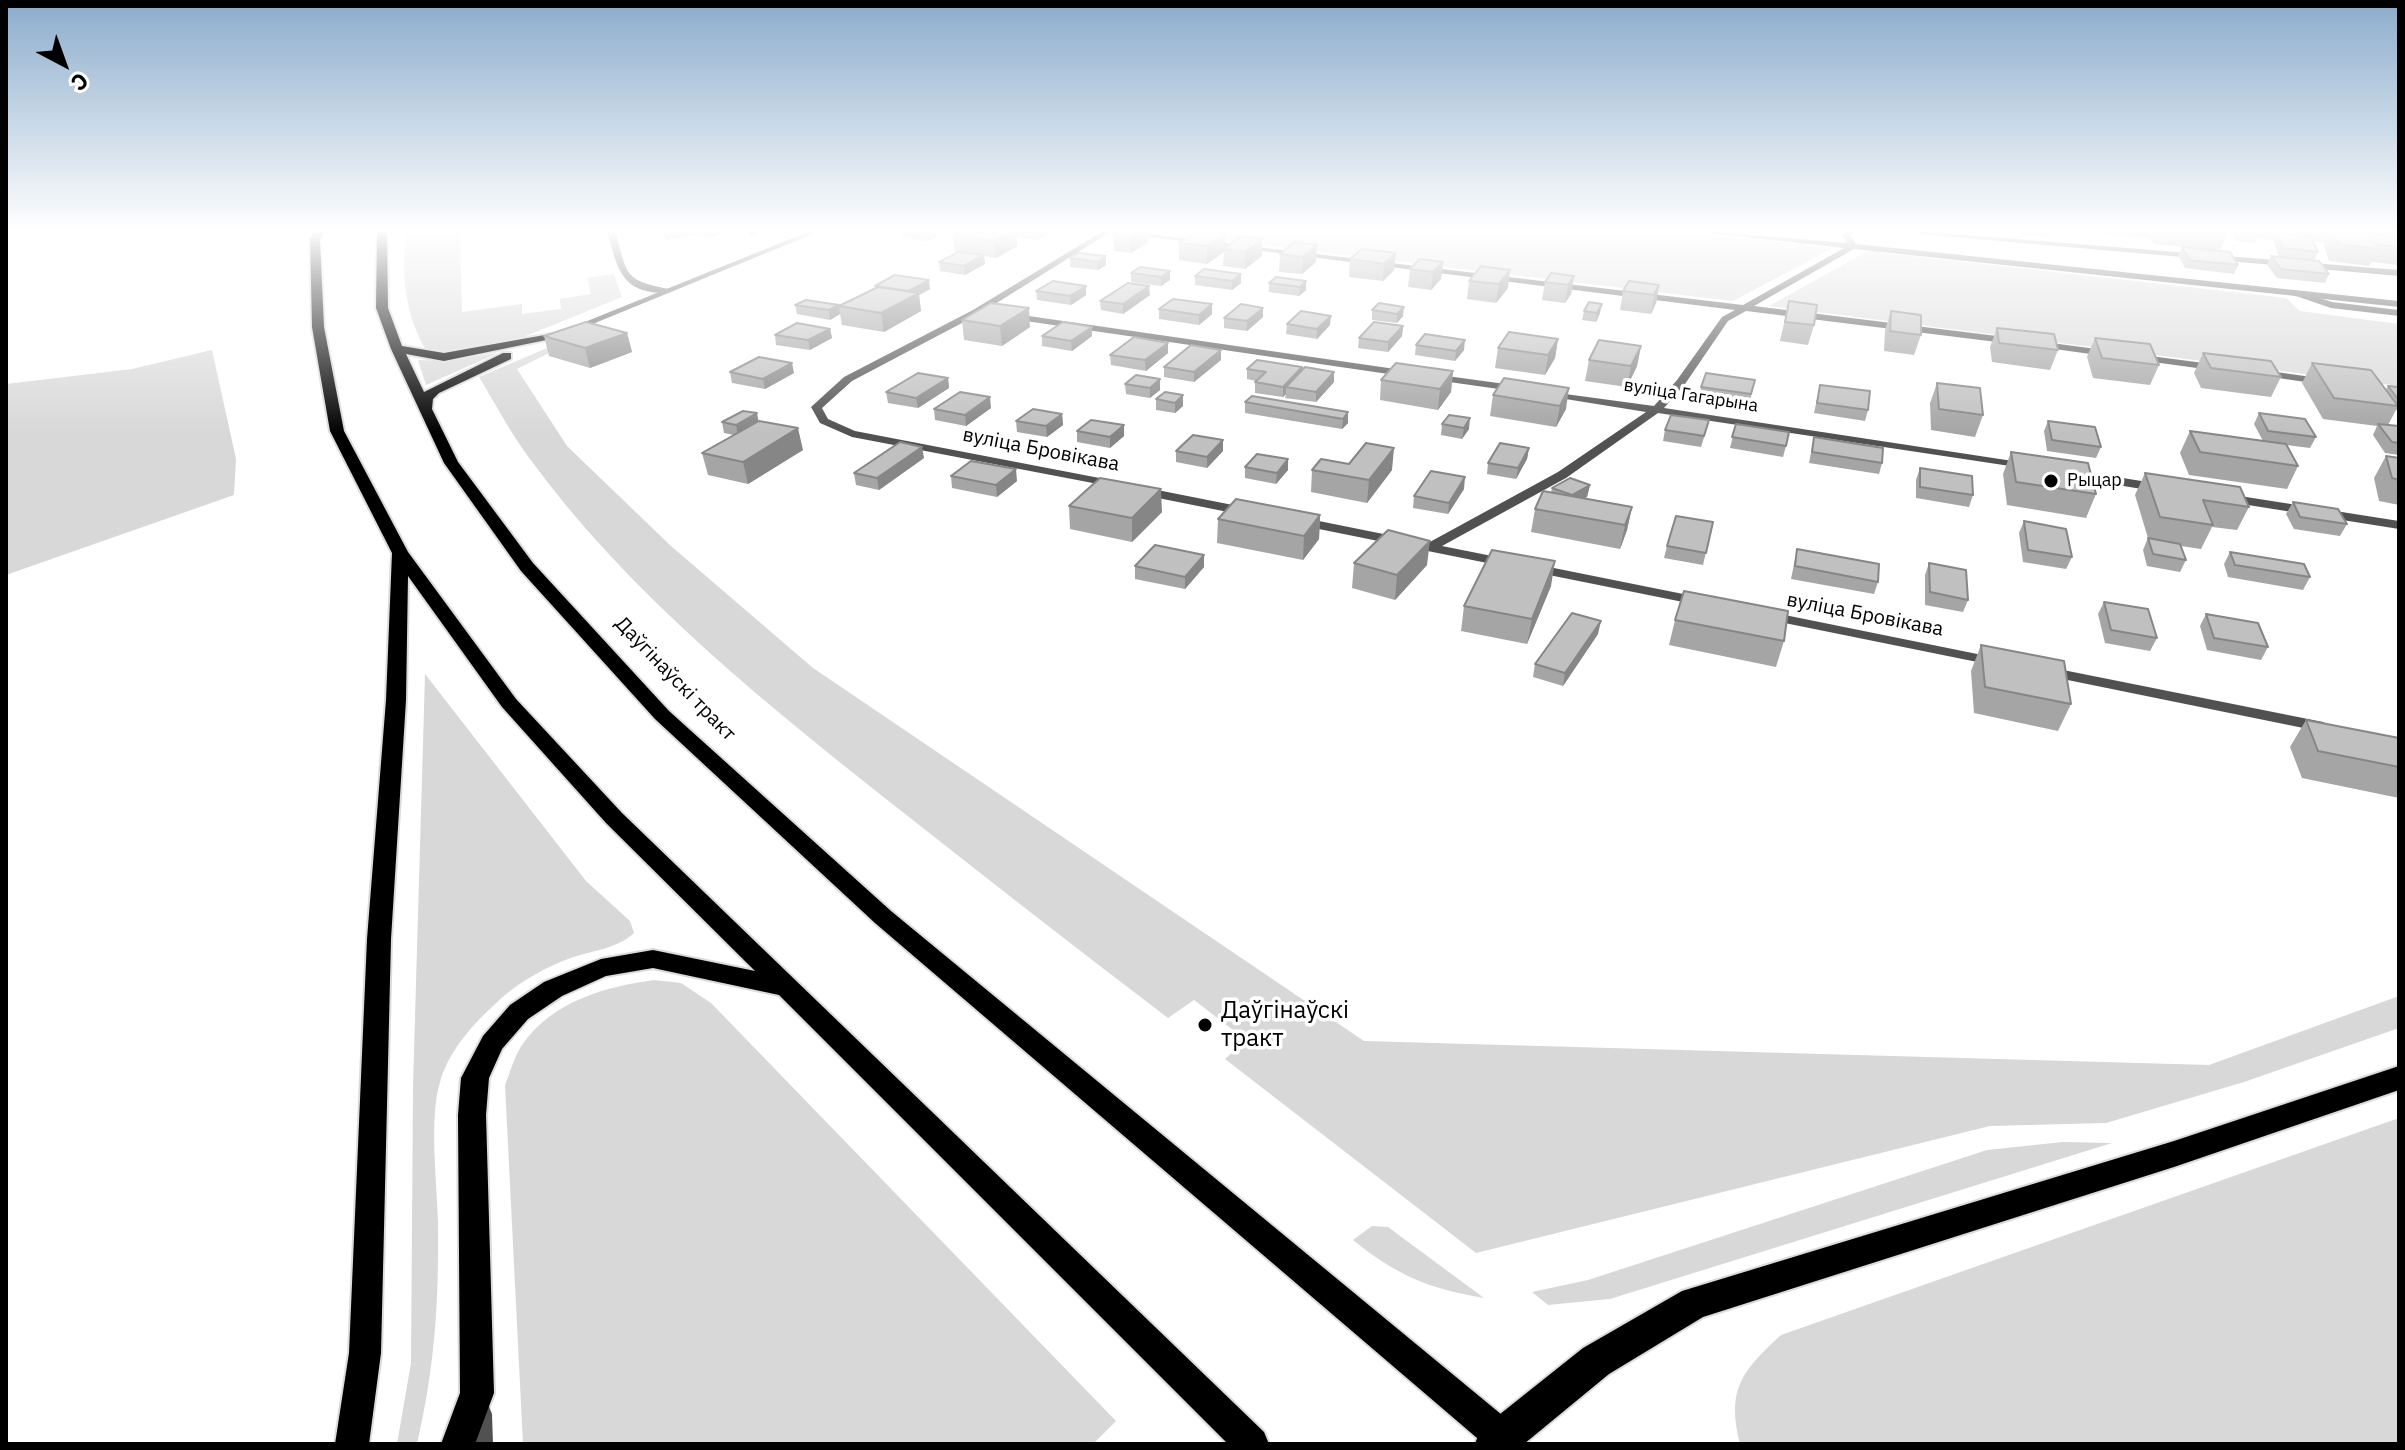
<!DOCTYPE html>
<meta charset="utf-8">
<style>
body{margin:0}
#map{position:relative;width:2405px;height:1450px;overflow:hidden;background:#fff;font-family:"IBM Plex Sans",sans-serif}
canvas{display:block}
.frame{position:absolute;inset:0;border:8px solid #000;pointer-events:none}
.north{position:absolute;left:24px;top:24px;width:80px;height:80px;-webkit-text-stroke:6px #fff;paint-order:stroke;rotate:139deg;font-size:22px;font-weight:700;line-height:32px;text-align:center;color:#000}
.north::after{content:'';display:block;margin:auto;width:28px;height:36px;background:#000;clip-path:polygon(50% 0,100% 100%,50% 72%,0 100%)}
</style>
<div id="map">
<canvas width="2405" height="1450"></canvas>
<div class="frame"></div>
<div class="north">С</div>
</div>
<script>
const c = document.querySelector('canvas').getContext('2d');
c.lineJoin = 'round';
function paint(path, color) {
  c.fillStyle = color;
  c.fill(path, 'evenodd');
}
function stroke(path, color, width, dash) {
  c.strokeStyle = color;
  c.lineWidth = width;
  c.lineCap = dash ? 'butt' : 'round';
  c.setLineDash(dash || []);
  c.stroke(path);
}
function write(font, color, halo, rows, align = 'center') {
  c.font = font + ' "IBM Plex Sans",sans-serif';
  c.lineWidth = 7;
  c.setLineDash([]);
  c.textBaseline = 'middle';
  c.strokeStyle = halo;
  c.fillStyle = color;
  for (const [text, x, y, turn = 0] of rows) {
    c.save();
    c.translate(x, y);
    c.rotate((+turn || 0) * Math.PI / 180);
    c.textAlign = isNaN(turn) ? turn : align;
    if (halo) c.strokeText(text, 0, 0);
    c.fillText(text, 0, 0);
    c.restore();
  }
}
const green = new Path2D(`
 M407 231H460L462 312 522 304V314L561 309 560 299 591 294 587 278 614 274 622 297 499 347 444 355 426 350C405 315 400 270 407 231Z
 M1142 231H1673L1833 248 1733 301Z
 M1868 251 2286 298 2300 311 2399 324V386L1769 306Z
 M587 331 591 332 517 369 567 446 671 546 813 668 1364 1041 2209 1065 2399 996V1028L2244 1082 2106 1123 1990 1126 1476 1253 1225 1059 1246 1040 1194 1000 1168 1018C1081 952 995 885 909 817 772 709 630 597 527 455 509 430 495 403 479 377Z
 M212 350 236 459 234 495 6 575V384L132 369Z
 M498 353 426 385 418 360 445 361Z
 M425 674 586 881 630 921 634 933C615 950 592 950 568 959 546 967 523 980 505 995 478 1019 450 1047 440 1082 429 1117 437 1183 438 1221 439 1300 435 1367 417 1444H397L411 1363 413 1086Z
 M654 980 681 983 711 1003 1116 1421 1093 1444H523L505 1085C510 1073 514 1057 522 1045 553 1001 604 987 654 980Z
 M2399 1118V1444H1740C1726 1389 1742 1371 1781 1335Z
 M2063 1142 2112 1143 1610 1299 1548 1305 1532 1292 1588 1280 1987 1150Z
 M1372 1226 1388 1227 1484 1298C1429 1289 1396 1275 1353 1240Z`);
const service = new Path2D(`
 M607 231H615C628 274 622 280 669 289V293C621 294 618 270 607 231Z
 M755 231H765L750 236V232Z
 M2296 290 2332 302 2399 310V316L2331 308 2293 295 2292 293Z
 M478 1400 488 1404 492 1414 493 1444H465L464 1414 468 1404Z`);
const minor = new Path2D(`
 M810 231H820L573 332 565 330Z
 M1103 231H1112L979 314 852 381 822 408 828 419 855 431 1115 481 1121 485 1119 488 852 437 820 423 811 407 844 377 973 310Z
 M1123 231 1743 305 1844 248 1708 233 1704 231 1847 243 1842 235 1847 231H1855L1850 235 1856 244 2399 301V307L1854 249 1754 306 2013 338 2018 341 2013 344 1746 311 1728 321 1685 384 1664 408 2026 463 2030 465V469L1658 413 1566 478 1442 546 1512 560 1514 563 1507 567 1299 525 1293 521 1299 517 1428 543 1558 472 1646 412 1547 396 1542 393 1543 391 1654 406 1677 380 1722 317 1735 310 1126 234Z
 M1917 231 2399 270V276L1920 234Z
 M1008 313 1409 371 1414 374 1409 377 1005 318 1003 316Z
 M2036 341 2112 351 2117 354 2112 357 2033 346V342Z
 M2135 354 2219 365 2224 368 2219 371 2131 359 2130 357Z
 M2262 370 2326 379 2331 382 2326 385 2258 375 2257 373Z
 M1432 374 1520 386 1525 389 1520 392 1428 379V375Z
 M2073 470 2160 484 2166 488 2160 492 2069 477V471Z
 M1142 487 1248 508 1254 512 1248 516 1138 494 1136 491Z
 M2227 494 2399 521V529L2223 501 2221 498Z
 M1534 564 1703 598 1710 602 1703 606 1529 571 1527 568Z
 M1765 611 1997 658 2004 662 1997 666 1760 618 1758 615 1760 612Z
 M2048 667 2323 722 2331 727 2323 732 2043 675 2040 672Z`);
const primary = new Path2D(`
 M314 231H324L320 239 324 327 344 431 408 552 516 699 622 813 1264 1432 1269 1444H1228L779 995 653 968 606 976 562 996 528 1019 502 1049 489 1078 486 1115 494 1393 475 1444H441L460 1393 458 1115 461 1078 483 1036 510 1005 544 982 601 959 653 950 755 971 606 823 502 707 408 576 406 700 391 939 381 1353 369 1444H335L349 1353 367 939 386 700 392 553 330 431 312 327 310 239Z
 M377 231H387L388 308 402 346 444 353 550 334 556 338 444 361 406 354 424 392 503 353H511V359L439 393 433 399 432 409 458 462 533 563 669 711 891 911 1513 1424 1518 1436 1515 1444H1484L875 923 655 719 521 571 444 463 391 349 376 308Z`);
const trunk = new Path2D(`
 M2399 1066V1090L2174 1167 1703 1317 1609 1374 1524 1444H1475L1480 1430 1583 1348 1682 1291 2174 1141Z`);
const wall = new Path2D(`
 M661 231H729L710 238 695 235 666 240Z
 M901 231H935L936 237 928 241 902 237Z
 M962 231H1054L1038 240 1016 237 1017 246 996 258 984 256 985 264 965 275 940 271 939 262 958 253 955 252 953 235Z
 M1118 231H1148V242L1131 253 1114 251 1113 234Z
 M2018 231H2052L2050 237 2021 235Z
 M2107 231H2226L2228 233 2220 250 2154 244 2150 238 2109 235Z
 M2234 231H2256L2258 232V231H2290L2291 234 2299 235 2298 231H2399H2396L2398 233 2396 237H2399V265L2372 262 2369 266 2329 261 2324 246 2325 243 2313 241 2318 252 2314 261 2329 274 2325 283 2277 278 2267 265 2271 256 2279 257 2273 240 2258 238 2256 243 2237 241 2232 235Z
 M1226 234 1225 247 1262 256 1245 269 1223 266 1224 252 1207 264 1179 260V243Z
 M1295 242 1316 262 1302 274 1279 272 1280 254Z
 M2182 247 2238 265 2234 274 2185 268 2178 256Z
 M1362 249 1394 270 1383 281 1349 277 1350 259Z
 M1106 256V265L1098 270 1070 267V258Z
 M1443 262 1441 279 1431 290 1408 287 1410 269Z
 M1481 266 1508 288 1496 303 1467 299 1469 281Z
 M1140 267 1170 280 1161 286 1131 282V273Z
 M1204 269 1241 274V283L1232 290 1195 285V276Z
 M1574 276 1571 294 1565 303 1542 300 1545 282Z
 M1276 277 1306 290 1299 296 1269 292V283Z
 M1659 285 1656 303 1651 314 1620 310 1623 291Z
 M875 286 930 289 919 295 921 311 884 332 842 325 840 314 830 320 797 314 795 305H839V306L875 288Z
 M1036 291 1086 295 1071 305 1037 300Z
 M1150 295 1123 314 1101 310 1100 301Z
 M1789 301 1814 325 1808 345 1780 341Z
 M1379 303 1403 316 1397 323 1372 320V310Z
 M1212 304V314L1199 325 1159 319V309Z
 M1263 308V317L1247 331 1224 328V318Z
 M1584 311 1600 313 1596 322 1582 320Z
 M1891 311 1921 335 1914 355 1884 351 1885 330Z
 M962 320 1030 327 1002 346 964 340Z
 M1287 324 1330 325 1317 339 1286 334Z
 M1403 326 1402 336 1388 352 1358 348 1359 338Z
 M1092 327V336L1072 351 1042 346V336Z
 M1997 328 2058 350 2050 370 1992 362 1990 347Z
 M830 329 832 338 810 350 776 345 775 335Z
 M627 333 632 352 590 368 549 356 544 336Z
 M2095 338 2159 365 2150 385 2093 378 2087 357Z
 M1558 339 1555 358 1545 375 1495 368 1498 348Z
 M1168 343V353L1146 371 1111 365 1110 355Z
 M1416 345 1464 350 1455 361 1415 355Z
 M1641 346 1637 366 1627 387 1585 381 1589 360Z
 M1221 350V360L1194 382 1164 377V367Z
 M2203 353 2281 377 2271 397 2201 388 2194 373Z
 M2312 363 2386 389 2388 386 2399 387V411L2396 410 2388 425 2399 426V455L2385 453 2373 435 2377 426 2323 419 2302 383Z
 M1302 367V370L1334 372V382L1316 402 1285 398 1286 394 1283 397 1255 393V382L1256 381 1247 379V369Z
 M1453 371 1451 392 1438 410 1380 400 1381 380Z
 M730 372 794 373 765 389 732 383Z
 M948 378 949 388 918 408 888 403 886 392Z
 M1504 378 1566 409 1556 427 1490 416 1493 395Z
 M1755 380 1749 405 1699 397 1701 387Z
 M1937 383 1983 415 1975 437 1931 430 1930 403Z
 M1125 384 1160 390 1150 398 1126 394Z
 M1820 385 1868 410 1865 421 1814 413Z
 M1183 395V406L1175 413 1156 410V399Z
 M1245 402 1348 412V423L1342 429 1245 413Z
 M991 408 966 426 935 420 934 409Z
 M2259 413 2316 437 2310 448 2286 445 2298 466 2287 489 2189 475 2180 453 2190 431 2263 441 2254 424Z
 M1062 414 1063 425 1047 437 1017 432 1016 421Z
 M758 421 803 450 748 484 708 475 702 453 734 435 724 433 722 422Z
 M2048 421 2101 447 2096 458 2047 451 2044 431Z
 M1442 424 1469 429 1462 439 1441 435Z
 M1736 424 1786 446 1783 457 1730 448Z
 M1665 430 1706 431 1701 447 1663 441Z
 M1077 431 1124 436 1110 448 1077 442Z
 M1814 437 1882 463 1879 474 1809 463Z
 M1529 448 1527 459 1516 479 1487 474 1488 463Z
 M1176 451H1223L1207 468 1176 462Z
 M2011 452 2096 494 2086 518 2007 505 2003 474Z
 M2386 456 2399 458V505L2379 501 2374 478Z
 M924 458 879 490 856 485 854 473Z
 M1288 459V470L1276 484 1245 478V467Z
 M1349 464 1392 470 1367 503 1311 492 1312 470Z
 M1920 468 1973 495 1969 507 1916 498V480Z
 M2145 473 2249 507 2237 530 2212 527 2201 549 2181 546 2186 560 2180 572 2147 566 2143 550 2148 538 2135 495Z
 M951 476 1017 481 997 497 952 488Z
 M1590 485 1587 497 1584 498 1632 507 1627 530 1620 549 1531 532 1535 509 1551 493 1552 488Z
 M1464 489 1448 514 1413 508 1414 496Z
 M2293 502 2347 524 2340 536 2294 529 2286 514Z
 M1069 506 1162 512 1132 542 1070 529Z
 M1320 515 1319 539 1303 560 1217 543 1218 519Z
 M2024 521 2072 557 2066 569 2023 562 2019 533Z
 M1713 522 1703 565 1664 558 1667 546Z
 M1797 549 1878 582 1874 594 1791 579Z
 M2230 552 2310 577 2303 590 2228 577 2224 564Z
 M1354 563 1427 565 1395 600 1352 588Z
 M1929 563 1968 600 1963 612 1925 605V575Z
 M1135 566 1204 567 1185 589 1135 579Z
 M1551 586 1527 644 1461 631 1464 606Z
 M2104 602 2157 638 2150 651 2105 643 2098 614Z
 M2206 614 2268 647 2261 660 2207 650 2200 626Z
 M1675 620 1784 641 1776 667 1669 645Z
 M1598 634 1563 686 1533 677 1535 664Z
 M1981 645 2071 704 2058 731 1974 713 1971 671Z
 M2306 720 2399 738V798L2302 778 2290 747Z`);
const shadedWall = new Path2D(`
 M670 231H695V235L666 240 664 232Z
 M709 231H729L710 238Z
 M930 231H935L936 237 928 241 927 232Z
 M1014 231H1016L1017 246 996 258 994 241Z
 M1039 231H1054L1038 240 1037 232Z
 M1140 231H1148V242L1131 253V236Z
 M1226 234 1225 249H1224V252L1207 264V246Z
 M1262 239V256L1245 269V252Z
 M1317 245 1316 262 1302 274 1303 257Z
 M1396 253 1394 270 1383 281 1384 264Z
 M984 255 985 264 965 275 964 266Z
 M1106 256V265L1098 270 1097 262Z
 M1443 262 1441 279 1431 290 1433 272Z
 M1510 270 1508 288 1496 303 1499 284Z
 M1170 271V280L1161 286V277Z
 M1241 274V283L1232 290V281Z
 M1574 276 1571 294 1565 303 1568 285Z
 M929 280 930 289 919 295 921 311 884 332 881 313 909 291Z
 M1306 281V290L1299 296 1300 287Z
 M1659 285 1656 303 1651 314 1654 295Z
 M1086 286V295L1071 305 1070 296Z
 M1149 286 1150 295 1123 314V304Z
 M1212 304V314L1199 325V315Z
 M1602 304 1600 313 1596 322 1597 313Z
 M839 305 840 314 830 320 829 310Z
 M1404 307 1403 316 1397 323V314Z
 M1029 308 1030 327 1002 346 1000 326Z
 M1263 308V317L1247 331V321Z
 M1331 316 1330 325 1317 339V329Z
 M1403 326 1402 336 1388 352V342Z
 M1092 327V336L1072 351 1071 341Z
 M830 329 832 338 810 350 808 340Z
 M627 333 632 352 590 368 585 348Z
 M1558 339 1555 358 1545 375 1548 355Z
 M1465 340 1464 350 1455 361 1456 351Z
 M1168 343V353L1146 371 1145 360Z
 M1641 346 1637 366 1627 387 1631 366Z
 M1221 350V360L1194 382V372Z
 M792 363 794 373 765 389 763 379Z
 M1302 367V377L1286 387V394L1283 397V387Z
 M1453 371 1451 392 1438 410 1440 389Z
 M1334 372V382L1316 402V392Z
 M948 378 949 388 918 408 916 398Z
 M1160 379V390L1150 398V388Z
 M1569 388 1566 409 1556 427 1560 406Z
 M1183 395V406L1175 413V403Z
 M990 397 991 408 966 426 965 415Z
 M1348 412V423L1342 429 1343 419Z
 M757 413 759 424 738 436 736 425Z
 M1062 414 1063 425 1047 437 1046 426Z
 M1470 418 1469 429 1462 439 1464 428Z
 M1124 425V436L1110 448V437Z
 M798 428 803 450 748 484 743 462Z
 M1223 440V451L1207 468V457Z
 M922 447 924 458 879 490 877 478Z
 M1394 448 1392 470 1367 503 1369 480Z
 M1529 448 1527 459 1516 479 1518 468Z
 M1288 459V470L1276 484 1277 473Z
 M1016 469 1017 481 997 497 996 485Z
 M1465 477 1464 489 1448 514 1449 503Z
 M1590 485 1587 497 1570 507 1572 495Z
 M1161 489 1162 512 1132 542V518Z
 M1632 507 1627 530 1620 549 1625 525Z
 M1320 515 1319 539 1303 560 1304 536Z
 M1430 541 1427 565 1395 600 1397 575Z
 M1204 555V567L1185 589V577Z
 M1555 561 1551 586 1527 644 1532 619Z
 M1601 621 1598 634 1563 686 1565 673Z`);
const building = new Path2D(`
 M962 231H1014L994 241 953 235Z
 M1118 231H1140L1131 236 1113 234Z
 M1198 231H1200L1226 234 1207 246 1179 243Z
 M2202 231H2226L2228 233Z
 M2239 231H2256L2259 234 2241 233Z
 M2269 231H2290L2291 234 2311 237 2318 252 2283 248 2277 232Z
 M2332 231H2344L2399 237V247L2376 244 2378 249 2338 244Z
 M2377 231H2396L2398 233Z
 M1241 236 1262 239 1245 252 1224 249Z
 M1295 242 1317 245 1303 257 1280 254Z
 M2182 247 2230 252 2238 265 2189 260Z
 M1362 249 1396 253 1384 264 1350 259Z
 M959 252 984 255 964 266 939 262Z
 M1078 253 1106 256 1097 262 1070 258Z
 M2271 256 2319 261 2329 274 2281 269Z
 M1420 259 1443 262 1433 272 1410 269Z
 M1481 266 1510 270 1499 284 1469 281Z
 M1140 267 1170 271 1161 277 1131 273Z
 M1204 269 1241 274 1232 281 1195 276Z
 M1551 273 1574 276 1568 285 1545 282Z
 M895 275 929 280 909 291 875 286Z
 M1276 277 1306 281 1300 287 1269 283Z
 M1053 281 1086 286 1070 296 1036 291Z
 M1629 281 1659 285 1654 295 1623 291Z
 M1128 283 1149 286 1123 304 1100 301Z
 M878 287 919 293 881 313 839 306Z
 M1173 299 1212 304 1199 315 1159 309Z
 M806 300 839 305 829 310 795 305Z
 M1789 301 1817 305 1814 325 1785 322Z
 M1589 302 1602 304 1597 313 1584 311Z
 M991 303 1029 308 1000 326 962 320Z
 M1379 303 1404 307 1397 314 1372 310Z
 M1241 304 1263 308 1247 321 1224 318Z
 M1301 311 1331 316 1317 329 1287 324Z
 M1891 311 1921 315V335L1890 331Z
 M586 322 627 333 585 348 544 336Z
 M1063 322 1092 327 1071 341 1042 336Z
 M1374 322 1403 326 1388 342 1359 338Z
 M797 323 830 329 808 340 775 335Z
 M1997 328 2054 334 2058 350 1999 343Z
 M1509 332 1558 339 1548 355 1498 348Z
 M1425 334 1465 340 1456 351 1416 345Z
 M1134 337 1168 343 1145 360 1110 355Z
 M2095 338 2150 344 2159 365 2102 358Z
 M1599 340 1641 346 1631 366 1589 360Z
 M1191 345 1221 350 1194 372 1164 367Z
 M2203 353 2271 361 2281 377 2211 368Z
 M759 357 792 363 763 379 730 372Z
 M1257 360 1302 367 1283 387 1255 382 1266 372 1247 369Z
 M1396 363 1453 371 1440 389 1381 380Z
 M2312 363 2371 370 2398 406 2334 398Z
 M1305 367 1334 372 1316 392 1286 387Z
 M918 373 948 378 916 398 886 392Z
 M1706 373 1755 380 1751 394 1701 387Z
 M1136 375 1160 379 1150 388 1125 384Z
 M1504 378 1569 388 1560 406 1493 395Z
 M1937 383 1980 388 1983 415 1939 409Z
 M1820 385 1870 391 1868 410 1817 403Z
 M2388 386 2399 387V400L2398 399Z
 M960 392 990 397 965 415 934 409Z
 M1165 392 1183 395 1175 403 1156 399Z
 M1252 396 1348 412 1343 419 1245 402Z
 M1033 409 1062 414 1046 426 1016 421Z
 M743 411 757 413 736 425 722 422Z
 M2259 413 2305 419 2316 437 2268 431Z
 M1449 415 1470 418 1464 428 1442 424Z
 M1671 415 1709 420 1704 436 1665 430Z
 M1091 420 1124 425 1110 437 1077 431Z
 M759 421 798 428 743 462 702 453Z
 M2048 421 2095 427 2101 447 2052 440Z
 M1736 424 1789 432 1786 446 1732 437Z
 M2378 424 2399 426V443L2392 442Z
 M2190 431 2286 444 2298 466 2200 452Z
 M1193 435 1223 440 1207 457 1176 451Z
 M1814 437 1883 448 1882 463 1812 452Z
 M900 442 922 447 877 478 854 473Z
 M1366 443 1394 448 1369 480 1312 470 1321 459 1349 464Z
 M1500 443 1529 448 1518 468 1488 463Z
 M2011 452 2088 463 2096 494 2016 482Z
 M1257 454 1288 459 1277 473 1245 467Z
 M2386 456 2399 458V480L2392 478Z
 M971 461 1016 469 996 485 951 476Z
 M1920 468 1972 476 1973 495 1920 487Z
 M1431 471 1465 477 1449 503 1414 496Z
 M2145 473 2240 487 2249 507 2203 500 2213 525 2160 517Z
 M1100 478 1161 489 1132 518 1069 506Z
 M1570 478 1590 485 1572 495 1552 488Z
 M1543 491 1632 507 1625 525 1535 509Z
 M1236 499 1320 515 1304 536 1218 519Z
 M2293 502 2338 509 2347 524 2300 517Z
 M1676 516 1713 522 1706 553 1667 546Z
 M2024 521 2066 529 2072 557 2028 550Z
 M1388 530 1430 541 1397 575 1354 563Z
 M2148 538 2180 544 2186 560 2153 554Z
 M1155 545 1204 555 1185 577 1135 566Z
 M1797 549 1879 564 1878 582 1795 566Z
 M1492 550 1555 561 1532 619 1464 606Z
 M2230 552 2304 564 2310 577 2235 565Z
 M1929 563 1966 570 1968 600 1930 592Z
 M1684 591 1788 611 1784 641 1675 620Z
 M2104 602 2148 609 2157 638 2111 630Z
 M1572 613 1601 621 1565 673 1535 664Z
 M2206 614 2258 623 2268 647 2214 638Z
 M1981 645 2064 661 2071 704 1985 687Z
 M2306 720 2399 738V767L2318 751Z`);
const markers = [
 [2051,481,8,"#000"],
 [1205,1025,8,"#000"]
];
const farStreetnames = [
 ["вуліца Гагарына",1691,396,9]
];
const farPoinames = [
 ["Рыцар",2067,481]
];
const streetNames = [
 ["вуліца Бровікава",1041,450,11],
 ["вуліца Бровікава",1865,615,11],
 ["Даўгінаўскі тракт",675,679,46]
];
const nearPoinames = [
 ["Даўгінаўскі",1221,1011],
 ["тракт",1221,1039]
];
paint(green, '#d8d8d8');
stroke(primary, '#dbdbdb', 4);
stroke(trunk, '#dbdbdb', 4);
paint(service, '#515151');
paint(minor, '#515151');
paint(primary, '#000');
paint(trunk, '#000');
paint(wall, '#a5a5a5');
paint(shadedWall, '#868686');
paint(building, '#c0c0c0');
stroke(building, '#868686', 2);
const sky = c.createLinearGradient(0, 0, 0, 434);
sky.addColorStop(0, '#8baccb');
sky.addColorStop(0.53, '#fff');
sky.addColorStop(1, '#ffffff00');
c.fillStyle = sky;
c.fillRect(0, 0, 2405, 434);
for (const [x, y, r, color] of markers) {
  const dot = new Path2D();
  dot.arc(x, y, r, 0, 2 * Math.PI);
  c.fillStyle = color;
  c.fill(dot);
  stroke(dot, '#fff', 3);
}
write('18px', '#000', '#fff', farStreetnames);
write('18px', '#000', '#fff', farPoinames, 'left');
write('20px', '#000', '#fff', streetNames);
write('24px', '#000', '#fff', nearPoinames, 'left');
</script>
